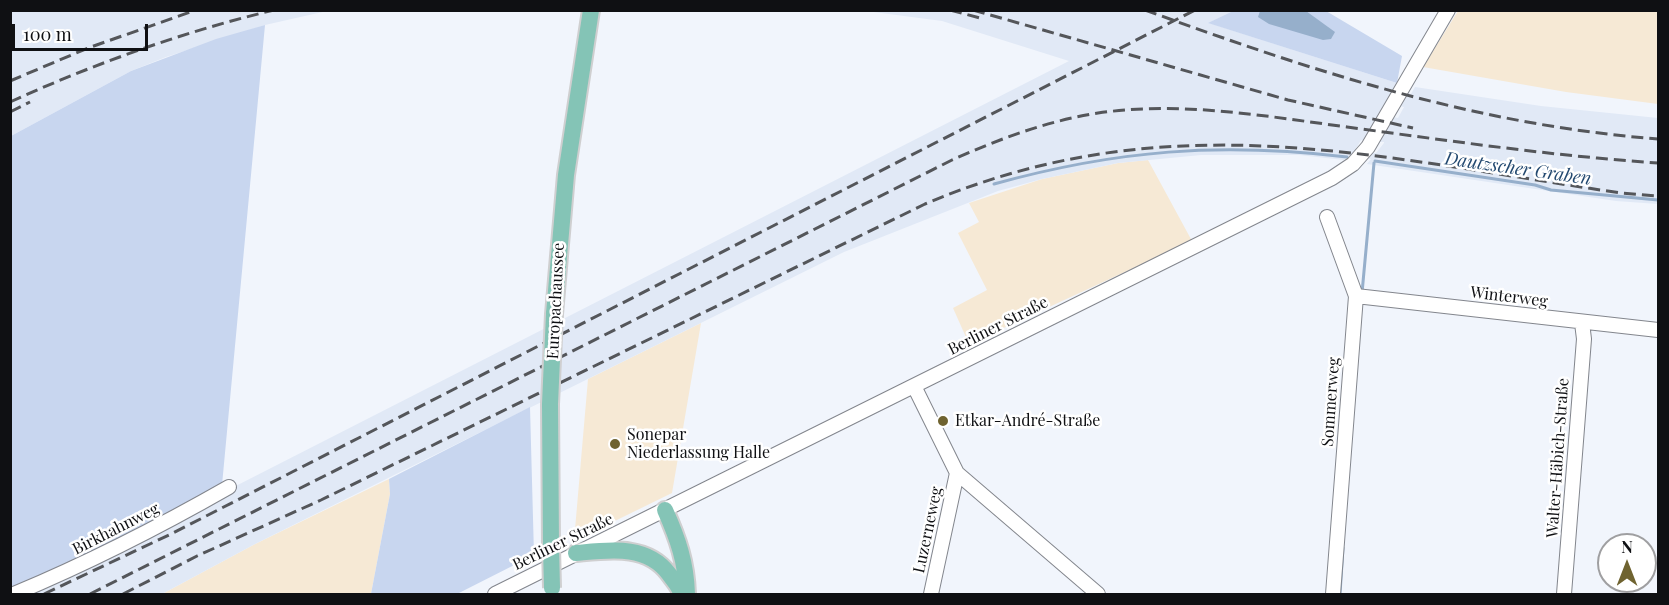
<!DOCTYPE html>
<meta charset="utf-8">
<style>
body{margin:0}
#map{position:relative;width:1669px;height:605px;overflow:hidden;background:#f1f5fc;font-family:"Playfair Display",serif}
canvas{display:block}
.frame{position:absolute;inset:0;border:12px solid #0f1013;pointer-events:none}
.north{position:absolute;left:1597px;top:533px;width:60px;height:60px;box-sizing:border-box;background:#fff;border:2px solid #9f9fa1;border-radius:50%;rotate:0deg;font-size:16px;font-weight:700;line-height:24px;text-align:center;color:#0f1013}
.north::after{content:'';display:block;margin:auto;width:21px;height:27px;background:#6f6330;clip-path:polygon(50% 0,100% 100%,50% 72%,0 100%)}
.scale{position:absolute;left:12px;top:24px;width:136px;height:27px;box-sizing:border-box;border:3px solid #0f1013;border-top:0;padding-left:8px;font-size:18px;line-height:21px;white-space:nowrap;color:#0f1013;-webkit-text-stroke:4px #fff;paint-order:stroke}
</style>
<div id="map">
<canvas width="1669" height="605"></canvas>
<div class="frame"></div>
<div class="north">N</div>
<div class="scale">100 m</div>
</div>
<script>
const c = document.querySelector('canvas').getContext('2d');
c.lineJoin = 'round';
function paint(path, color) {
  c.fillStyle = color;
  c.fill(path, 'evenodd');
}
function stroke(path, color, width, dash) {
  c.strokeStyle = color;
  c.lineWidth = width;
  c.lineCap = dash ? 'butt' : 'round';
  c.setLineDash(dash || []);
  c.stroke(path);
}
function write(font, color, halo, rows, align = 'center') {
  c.font = font + ' "Playfair Display",serif';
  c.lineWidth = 5;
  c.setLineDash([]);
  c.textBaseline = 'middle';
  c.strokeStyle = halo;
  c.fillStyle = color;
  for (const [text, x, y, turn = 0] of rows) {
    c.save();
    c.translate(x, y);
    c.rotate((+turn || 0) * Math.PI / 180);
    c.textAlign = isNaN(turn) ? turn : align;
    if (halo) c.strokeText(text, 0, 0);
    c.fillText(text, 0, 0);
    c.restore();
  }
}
const commercial = new Path2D(`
 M1458 11H1658V104L1566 92 1423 67Z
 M1148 160 1192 241 969 344 953 308 987 290 958 233 979 222 969 203 1042 179 1118 163Z
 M701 323 672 493 574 541 588 379Z
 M389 479 390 494 371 594H162L255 544Z`);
const built = new Path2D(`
 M11 11H327L265 25 166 57 131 71 11 136Z
 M866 11H1233L1209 23 1397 83 1394 90 1411 94 1415 87 1541 106 1658 118V204L1616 201 1367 164 1371 159 1349 156 1344 160 1299 155H1201L1118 163 1042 179 998 191 844 252 255 544 162 594H24L1069 61 942 21ZM1385 103 1404 107 1398 118 1378 114ZM1361 140 1384 142V143L1376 153 1355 150Z`);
const green = new Path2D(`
 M1233 11H1326L1402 56 1397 83 1208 23Z
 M265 25 222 485 52 574 11 590V136L131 71 216 39Z
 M530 407 534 555 457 594H371L390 494 389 479Z`);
const water = new Path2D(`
 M1260 11H1306L1335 32 1331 39 1323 40 1269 24 1258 17Z`);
const stream = new Path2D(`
 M1375 161 1535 185 1551 190 1658 200
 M994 184C1117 150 1219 142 1347 157
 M1362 293 1374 163
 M1340 594 1343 548`);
const minor = new Path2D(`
 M1327 217 1356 296 1333 594
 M1356 296 1658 330
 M914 386 957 473 1098 594
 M14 594C88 563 159 527 229 487
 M495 594 1332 178 1353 164 1368 147 1448 10
 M931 594 957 473
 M1564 594 1584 339 1582 323`);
const major = new Path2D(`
 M554 314 566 175 591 10
 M550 404 551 547
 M665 510C678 539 686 562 687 594
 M576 553C609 550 647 544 669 574 674 581 680 587 681 594`);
const rail = new Path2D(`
 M950 10 980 18
 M973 10 1288 100 1413 128
 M1145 10C1315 72 1477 125 1658 139
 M10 81 88 48 196 10
 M10 102C96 63 183 32 274 10
 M10 112 30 102
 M44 594 171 534 1195 10
 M90 594 952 160C999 139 1047 121 1098 113 1182 101 1264 116 1347 127 1451 141 1554 156 1658 163
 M123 594 197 556 321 500 925 204C1168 101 1373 157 1621 193L1658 196`);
const majorBridge = new Path2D(`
 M550 404 554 314
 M551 547 552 588`);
const markers = [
 [943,421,6,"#6f6330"],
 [615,444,6,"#6f6330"]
];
const streetNames = [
 ["Winterweg",1509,297,7],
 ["Europachaussee",556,301,-87],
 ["Berliner Straße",998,326,-27],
 ["Sommerweg",1331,402,-86],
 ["Walter-Häbich-Straße",1558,458,-86],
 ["Birkhahnweg",116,529,-27],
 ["Luzerneweg",928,530,-78],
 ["Berliner Straße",563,542,-26]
];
const poiNames = [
 ["Etkar-André-Straße",955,421],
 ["Sonepar",627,435],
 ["Niederlassung Halle",627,453]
];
const waterNames = [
 ["Dautzscher Graben",1518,169,8]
];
paint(commercial, '#f6e9d5');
paint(built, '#e1e9f6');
paint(green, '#c8d6ef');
paint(water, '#96afcb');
stroke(stream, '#96afcb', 3);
stroke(minor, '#83868d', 16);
stroke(major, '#cfcfd0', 20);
stroke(minor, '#fff', 14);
stroke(major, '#84c4b6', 16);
stroke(rail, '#54565a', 3, [12, 6]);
stroke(majorBridge, '#cfcfd0', 20, []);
stroke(majorBridge, '#84c4b6', 16);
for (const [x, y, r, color] of markers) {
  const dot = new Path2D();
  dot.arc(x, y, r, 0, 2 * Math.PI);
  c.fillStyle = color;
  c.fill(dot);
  stroke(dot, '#fff', 2);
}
write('16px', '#0f1013', '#fff', streetNames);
write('16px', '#0f1013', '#fff', poiNames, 'left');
write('italic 18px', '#234970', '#fff', waterNames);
</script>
